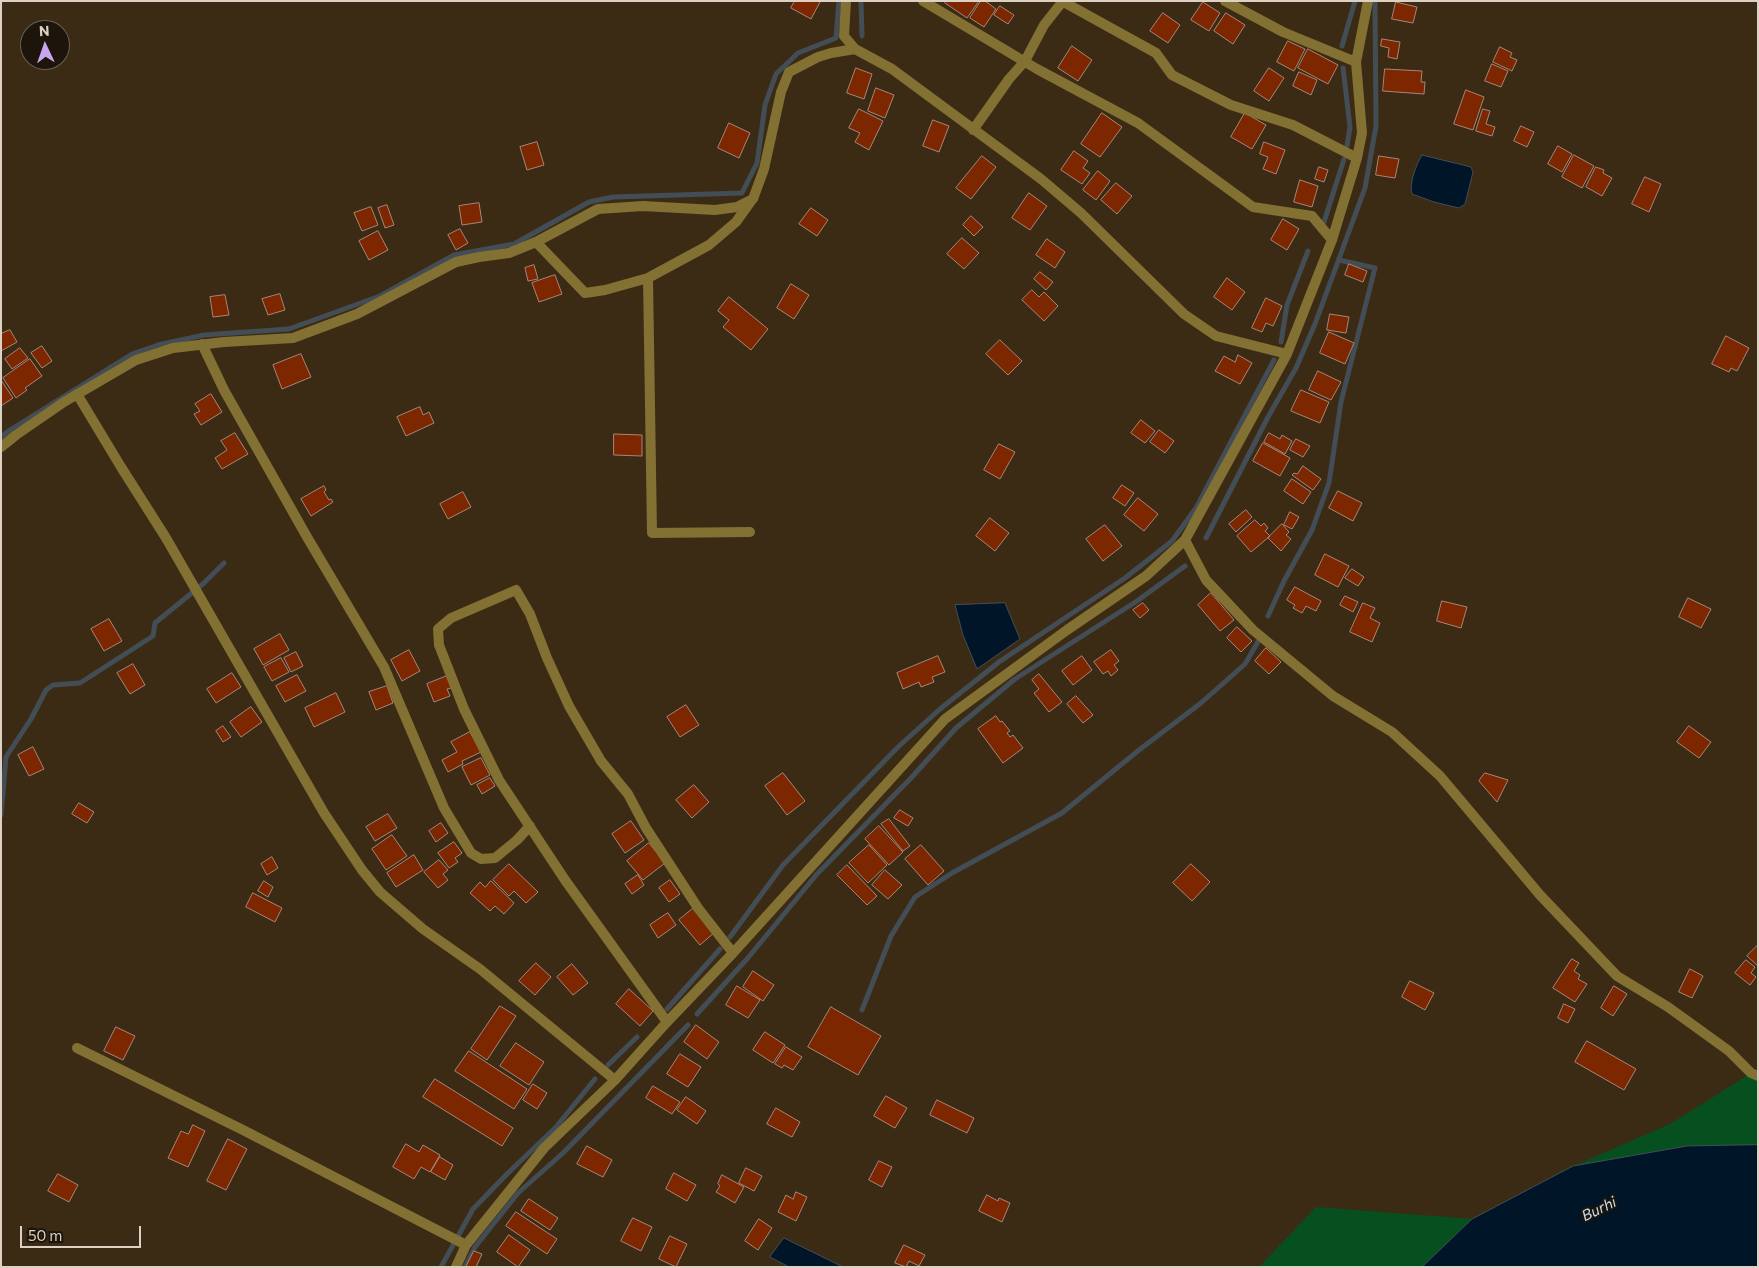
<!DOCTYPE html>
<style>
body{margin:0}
#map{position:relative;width:1759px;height:1268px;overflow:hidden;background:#3c2b14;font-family:Commissioner,sans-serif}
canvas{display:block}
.frame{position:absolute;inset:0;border:2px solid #dcd1c3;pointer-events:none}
.north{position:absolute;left:20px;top:20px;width:50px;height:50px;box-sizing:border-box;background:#1d150b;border:1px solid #696055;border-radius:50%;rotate:357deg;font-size:14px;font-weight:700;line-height:20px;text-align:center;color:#dcd1c3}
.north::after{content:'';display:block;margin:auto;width:18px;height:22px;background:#c8a6ef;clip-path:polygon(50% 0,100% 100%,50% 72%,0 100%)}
.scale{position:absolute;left:20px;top:1226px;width:121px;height:22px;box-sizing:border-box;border:2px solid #dcd1c3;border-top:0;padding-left:6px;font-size:15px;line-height:18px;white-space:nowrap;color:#dcd1c3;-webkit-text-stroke:4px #1d150b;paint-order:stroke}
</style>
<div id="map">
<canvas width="1759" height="1268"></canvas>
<div class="frame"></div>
<div class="north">N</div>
<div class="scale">50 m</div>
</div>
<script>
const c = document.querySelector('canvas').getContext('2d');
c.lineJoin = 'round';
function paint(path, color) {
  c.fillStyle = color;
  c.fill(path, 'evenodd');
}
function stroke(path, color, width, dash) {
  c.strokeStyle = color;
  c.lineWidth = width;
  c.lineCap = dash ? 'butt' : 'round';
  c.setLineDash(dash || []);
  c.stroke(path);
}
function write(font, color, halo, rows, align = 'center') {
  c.font = font + ' Commissioner,sans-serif';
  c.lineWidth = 4;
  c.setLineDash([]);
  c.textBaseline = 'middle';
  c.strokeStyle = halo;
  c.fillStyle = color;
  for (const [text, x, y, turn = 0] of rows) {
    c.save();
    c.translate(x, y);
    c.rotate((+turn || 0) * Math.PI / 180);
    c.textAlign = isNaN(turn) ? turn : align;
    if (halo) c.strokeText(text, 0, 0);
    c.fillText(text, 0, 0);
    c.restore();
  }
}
const green = new Path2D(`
 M1751 1073 1758 1076V1145L1687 1146 1574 1166 1672 1123Z
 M1316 1207 1472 1219 1422 1267H1259Z`);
const water = new Path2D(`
 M1422 155 1471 167 1473 172 1465 204 1459 208 1434 202 1412 194C1409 183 1416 165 1422 155Z
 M1005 603 1020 639 977 669 963 635 955 605Z
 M1758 1145V1267H1422L1472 1219 1573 1166 1687 1146Z
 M784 1238 843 1267H789L770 1257Z`);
const stream = new Path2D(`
 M861 1 862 36
 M1342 46 1355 1
 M1343 68 1350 127 1347 146
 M1324 222 1344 159
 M1281 342 1287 305 1308 251
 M1 437 10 430 132 354 158 345 204 335 289 329 380 296 454 255 514 244 589 202 613 197 742 193 757 163 765 105 776 74 798 53 836 38 839 1
 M1206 538 1268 417 1296 368 1315 324 1365 188 1376 126 1375 1
 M1268 616 1284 581 1312 530 1329 483 1341 402 1375 268 1339 260
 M1 815 6 757 31 719 46 690 53 685 80 683 153 636 155 623 204 583 224 563
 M730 937 783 865 898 747 940 709 999 662 1125 578 1172 541 1196 508 1274 360
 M667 1009 720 949
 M862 1010 891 936 915 897 952 873 1062 813 1139 750 1201 703 1245 664 1262 635
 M697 1014 747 959 817 874 912 777 956 728 1015 679 1137 601 1185 566
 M608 1065 637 1037
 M441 1267 473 1209 508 1173 556 1127 595 1079
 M465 1267 475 1247 518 1193 563 1153 688 1025`);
const building = new Path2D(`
 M795 1H818L820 2 811 19 791 8Z
 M946 1H979L967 18 945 3Z
 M981 1H985L996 9 984 27 970 18Z
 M1203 2 1220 13 1209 31 1191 20Z
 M1396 2 1417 7 1413 23 1392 19Z
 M1000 6 1014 15 1008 24 994 15Z
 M1163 13 1180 25 1168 43 1150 31Z
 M1226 13 1245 25 1233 44 1214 31Z
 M1382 39 1400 42 1397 59 1388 57 1389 48 1381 46Z
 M1288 41 1305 49 1294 71 1277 62Z
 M1072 46 1092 60 1078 81 1058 68Z
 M1500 47 1512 53 1510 57 1517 60 1512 71 1493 62Z
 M1308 49 1338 65 1328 84 1298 68Z
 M1492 64 1508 71 1501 87 1485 81Z
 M856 68 872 74 864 99 847 93Z
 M1269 68 1284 78 1269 101 1254 91Z
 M1385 69 1422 71 1421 82H1425L1424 94 1383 91Z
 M1299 72 1317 80 1311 95 1293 86Z
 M876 88 894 95 885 118 868 111Z
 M1466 90 1484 97 1473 130 1454 124Z
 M859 109 883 121 869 150 855 142 860 133 849 128Z
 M1483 109 1490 111 1486 124 1495 127 1492 136 1476 131Z
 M1102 113 1122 127 1100 157 1081 144Z
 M1245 113 1266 125 1252 149 1231 137Z
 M933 120 949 126 939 152 923 146Z
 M729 123 750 133 739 158 718 148Z
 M1521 126 1534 132 1527 147 1514 141Z
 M537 142 544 165 527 170 520 147Z
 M1264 142 1285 150 1276 174 1263 169 1268 157 1260 154Z
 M1558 146 1572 154 1562 172 1548 164Z
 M1074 151 1088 161 1083 168 1090 173 1082 184 1061 170Z
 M1574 155 1594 166 1582 188 1562 177Z
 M982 156 996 167 971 199 956 188Z
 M1379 156 1399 159 1395 178 1376 175Z
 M1319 167 1328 170 1324 182 1315 179Z
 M1596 167 1604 170 1603 173 1612 178 1602 196 1586 187Z
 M1098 171 1110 181 1096 200 1083 190Z
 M1645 177 1661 184 1649 212 1632 204Z
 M1300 180 1318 186 1312 207 1294 202Z
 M1116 183 1132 196 1117 214 1101 200Z
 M1029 193 1047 206 1030 230 1012 218Z
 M479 203 482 222 462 225 459 206Z
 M387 205 394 225 385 228 378 208Z
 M371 207 378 225 362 231 354 213Z
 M811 208 828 220 817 236 799 224Z
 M971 216 983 227 974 236 963 225Z
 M1283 219 1299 229 1287 250 1271 240Z
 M460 229 468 243 456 250 448 235Z
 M378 231 388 250 369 260 359 241Z
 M962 238 979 253 964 269 947 254Z
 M1047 239 1065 252 1055 268 1036 255Z
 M1349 264 1367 271 1363 282 1345 275Z
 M534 265 538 279 528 281 525 268Z
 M1040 272 1053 282 1046 290 1034 279Z
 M555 275 562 294 539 302 532 283Z
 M1227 278 1245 292 1232 310 1214 297Z
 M791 284 809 295 794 319 777 308Z
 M1032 290 1039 297 1044 292 1058 306 1044 321 1022 300Z
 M280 294 285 310 268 315 262 299Z
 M225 295 229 315 213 317 210 297Z
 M729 297 768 329 751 350 723 327 729 320 718 311Z
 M1266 298 1282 306 1273 326 1266 323 1262 332 1252 328Z
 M1330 314 1349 317 1346 333 1327 330Z
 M10 330 17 342 1 351V334Z
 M1329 332 1354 343 1345 364 1320 353Z
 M1726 336 1749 348 1737 371 1731 368 1729 372 1712 364Z
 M1000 340 1022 361 1008 375 986 354Z
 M42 346 52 361 42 368 31 353Z
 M20 348 28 358 12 369 5 359Z
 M301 354 311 377 282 389 273 365Z
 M1238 355 1252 363 1240 384 1215 371 1224 356 1235 362Z
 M30 359 42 376 25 388 27 390 16 398 3 378Z
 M1318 371 1341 382 1331 400 1309 390Z
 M1 380 13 398 1 406Z
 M1301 390 1329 402 1320 423 1291 411Z
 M211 394 222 412 201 425 194 414 200 411 195 404Z
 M420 407 423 415 429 412 434 423 406 436 397 417Z
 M1141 420 1155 431 1145 443 1131 433Z
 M1159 430 1174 441 1165 453 1150 442Z
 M235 433 248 454 222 469 215 458 227 450 221 441Z
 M1269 433 1280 439 1282 435 1292 441 1285 454 1264 442Z
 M614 434 642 435V456L614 455Z
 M1296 439 1310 446 1303 457 1290 450Z
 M1263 443 1290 458 1280 476 1253 461Z
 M999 444 1015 452 1000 479 984 470Z
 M1303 466 1321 479 1313 490 1292 475 1294 473 1297 474Z
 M1292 479 1311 492 1303 504 1284 491Z
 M1122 485 1134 493 1125 506 1113 498Z
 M324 486 326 490 324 492 329 500 331 499 333 502 311 516 301 499Z
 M1338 491 1362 503 1353 521 1329 508Z
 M463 492 471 507 448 519 440 504Z
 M1138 498 1158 514 1144 531 1124 515Z
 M1246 510 1252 517 1236 532 1229 524Z
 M1290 512 1299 517 1292 529 1284 525Z
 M990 518 1009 533 995 551 976 536Z
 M1255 520 1261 526 1264 523 1268 528 1265 531 1270 536 1251 552 1237 536Z
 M1282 524 1289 532 1286 535 1291 539 1281 551 1268 538Z
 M1105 525 1122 546 1103 561 1086 539Z
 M1325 554 1349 566 1338 587 1315 575Z
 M1352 569 1364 577 1358 586 1345 578Z
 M1295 587 1321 601 1316 611 1306 606 1302 613 1293 608 1295 605 1287 600Z
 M1211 593 1234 620 1220 631 1198 605Z
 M1345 596 1358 602 1353 612 1340 605Z
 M1688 598 1711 609 1701 628 1679 617Z
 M1442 601 1467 607 1461 628 1437 621Z
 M1143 603 1149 610 1140 618 1133 610Z
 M1363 603 1375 608 1370 618 1380 623 1372 642 1350 632Z
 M109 619 122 641 104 651 91 629Z
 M1237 627 1252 641 1241 652 1227 638Z
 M280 634 289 650 263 665 254 649Z
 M1266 648 1281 662 1269 674 1255 661Z
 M409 650 420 671 402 681 391 660Z
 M1111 650 1119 661 1114 665 1118 670 1111 676 1108 671 1103 674 1094 662Z
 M296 652 303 666 291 672 284 658Z
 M938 656 945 672 932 677 934 682 921 687 919 682 903 689 897 673Z
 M1082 656 1092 670 1073 685 1062 671Z
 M281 658 289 672 272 681 264 667Z
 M133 664 145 685 130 694 117 673Z
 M232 673 241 687 216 703 207 689Z
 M1039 674 1062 702 1049 712 1034 693 1039 689 1032 680Z
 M297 675 306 691 285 702 276 686Z
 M447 676 451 688 447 689 450 696 434 702 427 684Z
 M387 686 393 703 376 710 369 692Z
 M336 693 345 712 314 727 305 708Z
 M1076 696 1093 715 1083 723 1067 704Z
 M686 705 699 725 680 737 667 717Z
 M251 707 262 722 241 737 230 722Z
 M996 716 1000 722 1002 721 1010 731 1007 733 1010 737 1013 735 1023 748 1003 763 978 729Z
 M223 726 231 737 223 742 216 731Z
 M1689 726 1711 742 1699 758 1677 742Z
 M470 732 481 752 462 761 463 764 448 772 442 760 457 752 451 742Z
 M33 747 44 769 29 776 18 755Z
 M481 758 490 775 471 785 462 767Z
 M783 773 805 801 787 815 765 786Z
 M1485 773 1508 780 1497 802 1479 781Z
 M490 778 495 786 482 794 477 785Z
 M694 785 709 802 692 818 676 800Z
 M79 803 94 812 87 823 72 814Z
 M900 810 913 818 908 826 894 818Z
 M388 814 397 828 375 841 366 827Z
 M889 819 910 846 903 851 881 824Z
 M631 821 644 840 625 853 612 834Z
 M441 823 448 833 436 842 429 831Z
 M879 826 903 852 889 865 865 839Z
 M392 835 407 856 386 870 372 849Z
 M454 842 462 853 455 858 458 862 449 868 438 853Z
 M649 843 665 863 643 880 627 861Z
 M869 845 887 865 868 883 849 863Z
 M921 845 944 871 928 885 905 859Z
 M414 855 423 870 396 887 387 873Z
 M272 857 278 868 267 875 261 864Z
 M439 860 448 870 443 874 448 880 438 888 424 872Z
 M509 864 538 892 526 903 514 891 509 896 493 880Z
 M1191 864 1210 882 1192 901 1173 883Z
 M847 865 877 896 867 905 837 875Z
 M885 870 902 885 888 899 872 885Z
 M638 875 644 885 632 894 625 884Z
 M670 880 680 894 669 902 659 888Z
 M264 881 273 887 268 897 258 891Z
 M491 881 514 903 504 914 495 906 490 911 470 893 480 882 485 887Z
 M253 893 282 908 275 922 246 907Z
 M695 907 715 932 700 945 679 920Z
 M668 913 676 925 658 938 650 925Z
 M1758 945V966L1747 956Z
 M1572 959 1579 963 1574 971 1580 975 1578 979 1587 984 1575 1002 1553 988Z
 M1746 960 1755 967 1751 973 1756 977 1750 985 1735 973Z
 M536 963 551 977 535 995 519 981Z
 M572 964 588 983 573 995 557 977Z
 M1690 969 1703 976 1692 998 1679 992Z
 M753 971 774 985 763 1001 743 987Z
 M1410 981 1434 993 1425 1010 1402 997Z
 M737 986 760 1000 748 1018 726 1005Z
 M1614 986 1627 994 1613 1016 1601 1008Z
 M629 989 653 1011 640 1026 616 1004Z
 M1564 1004 1575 1009 1568 1023 1558 1018Z
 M500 1006 516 1016 487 1060 471 1049Z
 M831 1007 881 1036 858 1075 808 1047Z
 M696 1025 719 1042 707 1059 684 1042Z
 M116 1027 135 1036 123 1060 104 1051Z
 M765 1032 785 1045 773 1063 753 1050Z
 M1587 1041 1636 1069 1624 1090 1575 1062Z
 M516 1043 544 1062 529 1085 500 1066Z
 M786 1047 802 1057 793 1070 784 1065 782 1068 775 1064Z
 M469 1051 527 1089 514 1109 455 1071Z
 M680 1054 701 1067 688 1087 667 1074Z
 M435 1079 513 1128 502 1146 423 1097Z
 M533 1084 547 1093 537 1109 523 1100Z
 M653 1086 680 1102 672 1114 646 1098Z
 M886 1096 907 1108 895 1128 874 1116Z
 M686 1097 706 1111 697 1124 677 1110Z
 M937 1100 974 1118 967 1133 930 1115Z
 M776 1108 800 1122 792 1137 767 1124Z
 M193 1125 205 1131 188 1167 168 1158 181 1131 188 1134Z
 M228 1139 247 1149 226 1190 207 1181Z
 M406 1144 419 1152 423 1145 440 1155 430 1172 421 1167 414 1179 393 1167Z
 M587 1146 612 1160 603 1177 577 1164Z
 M440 1157 453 1165 445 1180 431 1172Z
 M879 1161 892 1167 882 1187 869 1180Z
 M746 1168 762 1176 754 1191 739 1183Z
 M674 1173 696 1185 687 1201 666 1189Z
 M58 1174 78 1185 69 1202 48 1191Z
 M722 1175 744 1187 735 1203 716 1192 720 1186 718 1184Z
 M796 1192 807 1197 796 1221 778 1212 786 1195 793 1199Z
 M987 1195 998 1201 999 1198 1010 1203 1002 1222 979 1211Z
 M529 1199 558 1218 550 1230 521 1211Z
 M516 1212 557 1239 547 1254 506 1226Z
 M633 1218 652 1227 641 1251 621 1241Z
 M759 1219 772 1228 758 1250 745 1241Z
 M509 1235 530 1250 518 1267 497 1252Z
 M670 1236 687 1244 676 1267 659 1259Z
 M904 1245 925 1255 919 1266 909 1261 906 1267 895 1263Z
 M474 1251 482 1254 476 1267H466Z`);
const minor = new Path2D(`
 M846 1 844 36 855 49 892 69 1041 179 1081 213 1184 314 1216 336 1287 354
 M923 1 1037 69 1138 123 1253 207 1312 216 1332 240
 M1062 1 1156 53 1172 75 1231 105 1293 125 1357 158
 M1225 1 1283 32 1356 62
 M973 130 1009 79 1025 61 1044 25 1063 1
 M536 242 585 293 605 290 648 278 709 245 736 222 751 201
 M648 278 652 533 750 532
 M202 344 224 390 307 537 384 667 444 808 471 853 481 859 495 858 517 840 530 826
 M77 394 121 467 166 538 324 813 362 870 380 892 423 929 480 969 615 1080
 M1 447 16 435 64 402 136 360 173 348 224 342 293 338 357 314 456 262 479 257 509 253 536 242 598 209 643 206 715 210 737 207 753 199 764 169 781 92 789 72 818 57 831 53 855 49
 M1185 540 1206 580 1253 630 1333 696 1392 732 1440 776 1540 895 1617 976 1668 1007 1729 1051 1751 1073 1758 1076
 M667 1022 565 880 499 780 464 709 439 645 438 629 451 618 516 590 530 614 547 658 569 706 601 761 628 794 646 828 698 908 733 953
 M77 1048 243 1130 466 1245
 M456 1267 466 1245 544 1148 615 1080 667 1022 733 953 945 719 1067 630 1146 576 1185 540 1287 354 1332 240 1357 158 1362 133 1356 62 1368 1`);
const waterNames = [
 ["Burhi",1599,1209,-26]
];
paint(green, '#06501f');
paint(water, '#001527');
stroke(water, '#424d56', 1);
stroke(stream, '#424d56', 5);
paint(building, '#7c2700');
stroke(building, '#a7867a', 1);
stroke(minor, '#837033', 10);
write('italic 15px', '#c8dded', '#1d150b', waterNames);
</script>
